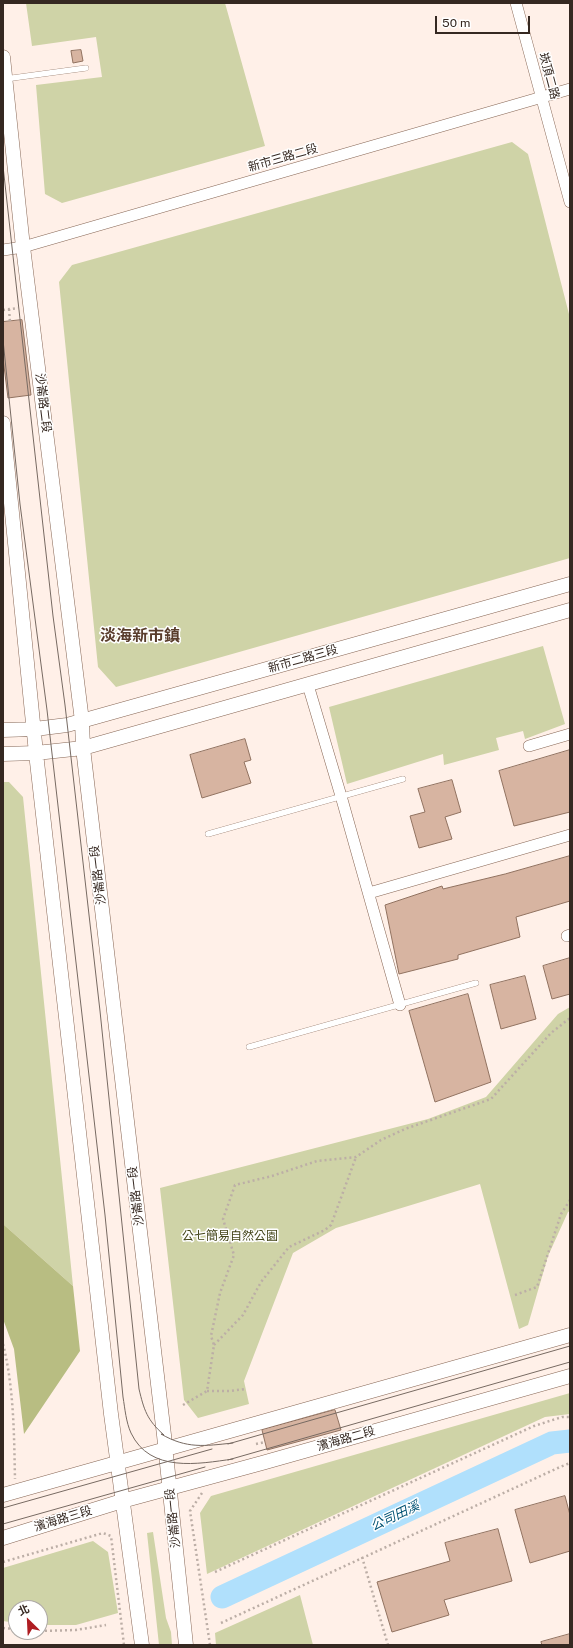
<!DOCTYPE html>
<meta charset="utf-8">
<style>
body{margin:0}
#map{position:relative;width:573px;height:1648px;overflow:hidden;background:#fff0e8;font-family:"Public Sans","Noto Sans TC",sans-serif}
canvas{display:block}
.frame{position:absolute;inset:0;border:4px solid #352821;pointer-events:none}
.north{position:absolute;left:8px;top:1600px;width:40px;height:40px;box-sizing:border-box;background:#fff;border:1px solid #aea9a6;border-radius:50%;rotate:336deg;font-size:11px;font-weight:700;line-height:16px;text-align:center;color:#352821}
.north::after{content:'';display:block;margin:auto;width:14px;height:18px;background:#af1d22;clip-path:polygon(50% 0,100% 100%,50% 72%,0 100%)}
.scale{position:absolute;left:435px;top:16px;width:95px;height:18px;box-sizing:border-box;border:2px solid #352821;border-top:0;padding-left:5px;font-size:12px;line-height:14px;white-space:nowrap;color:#352821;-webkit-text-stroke:3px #fff;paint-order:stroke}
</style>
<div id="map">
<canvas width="573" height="1648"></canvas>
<div class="frame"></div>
<div class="north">北</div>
<div class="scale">50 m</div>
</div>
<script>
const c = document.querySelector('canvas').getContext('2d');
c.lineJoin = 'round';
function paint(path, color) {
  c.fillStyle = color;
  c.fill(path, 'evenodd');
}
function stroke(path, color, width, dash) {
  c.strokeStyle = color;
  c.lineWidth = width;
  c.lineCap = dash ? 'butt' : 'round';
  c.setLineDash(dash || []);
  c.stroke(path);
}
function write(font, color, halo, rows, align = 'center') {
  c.font = font + ' "Public Sans","Noto Sans TC",sans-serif';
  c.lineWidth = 3;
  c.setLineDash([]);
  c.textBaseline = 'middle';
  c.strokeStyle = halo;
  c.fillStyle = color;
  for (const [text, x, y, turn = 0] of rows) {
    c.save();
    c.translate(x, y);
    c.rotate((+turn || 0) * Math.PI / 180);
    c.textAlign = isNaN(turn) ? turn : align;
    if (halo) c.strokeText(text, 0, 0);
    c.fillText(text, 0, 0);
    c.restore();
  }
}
const green = new Path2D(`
 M26 3H225L265 146 62 203 45 194 36 85 102 77 96 37 32 46Z
 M512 142 528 154 570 318V558L116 687 98 667 59 282 72 265Z
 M543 646 565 724 525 739 523 731 496 738 499 750 444 765 443 754 347 784 329 707Z
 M3 782H9L23 797 73 1286 3 1224Z
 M570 1007V1211L568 1212 548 1256 528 1325 519 1329 480 1184 336 1228 293 1253 244 1381 249 1404 198 1418 184 1400 160 1188 428 1119 486 1097 558 1014Z
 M570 1393V1414L545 1417 207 1574 200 1513 211 1496Z
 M153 1532 166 1618 171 1632 172 1645H159L147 1533Z
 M93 1541 108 1552 118 1613 76 1625H40V1608H16V1623L3 1621V1568Z
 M300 1595 313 1645H216L215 1633Z`);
const forest = new Path2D(`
 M3 1224 73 1286 80 1351 24 1434 14 1349 3 1319Z`);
const river = new Path2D(`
 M222 1597 552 1443 570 1441`);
const building = new Path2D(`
 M81 50 83 61 73 63 71 51Z
 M22 320 31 395 8 398 3 358V322Z
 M245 739 251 760 244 762 251 783 202 798 190 755Z
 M570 750V812L514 826 499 771Z
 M452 780 461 812 445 817 452 839 419 848 410 816 425 812 418 789Z
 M570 856V901L516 917 520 937 458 955V959L399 974 385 905 442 886 443 889 505 874Z
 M570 958V994L552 999 543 966Z
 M525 976 536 1019 501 1029 490 985Z
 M468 994 491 1082 435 1102 409 1011Z
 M335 1410 341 1430 267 1450 262 1430Z
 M565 1496 570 1515V1551L530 1563 515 1510Z
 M498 1529 512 1581 444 1600 449 1615 392 1632 377 1582 450 1561 445 1543Z
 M570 1634V1645H542L541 1642Z`);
const path = new Path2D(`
 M9 309 10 322
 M3 310 18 308
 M515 1295 537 1287 561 1214 570 1200
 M3 1344C14 1388 14 1434 15 1479
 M214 1345 243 1315 261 1282 289 1247 325 1230 331 1225 356 1157
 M207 1391H230L245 1389
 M183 1405 207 1391 214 1345 211 1336 220 1293 234 1255 223 1219 235 1185 272 1176 317 1161 356 1157 381 1140 405 1129 491 1099 551 1033 570 1018
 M256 1444 265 1442
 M202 1493 190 1511 210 1645
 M362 1557 388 1645
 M3 1562 103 1533 111 1536 124 1645
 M215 1572 534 1426 562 1417H570
 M221 1623 560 1467 570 1463
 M3 1628 16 1629
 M40 1631 76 1630 106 1625`);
const service = new Path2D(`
 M5 79 86 68
 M208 834 403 779
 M249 1047 476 983`);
const minor = new Path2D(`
 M516 3 570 202
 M3 250 23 247 570 89
 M308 685 341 796 400 1005
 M529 746 570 734
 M369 893 570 835
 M567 936 570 935`);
const tertiary = new Path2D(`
 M3 57 23 247 82 721 83 748 164 1435 186 1645
 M3 423 36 753 111 1414 142 1645
 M3 730 35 729 67 725 570 584
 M3 754 36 753 83 748 570 610
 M3 1495C192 1441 381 1388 570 1335
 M3 1538 122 1501 262 1463 570 1376`);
const tram = new Path2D(`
 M3 166 53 616 65 705 100 1011 139 1389C144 1410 147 1420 164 1435L161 1434C187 1449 204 1446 233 1443
 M3 340 20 504 47 710 105 1215 123 1397C125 1409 126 1422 131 1433 150 1473 198 1464 233 1459
 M228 1444 570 1346
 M228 1460 570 1362
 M3 1508 212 1449
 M3 1524 205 1467`);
const streetNames = [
 ["崁頂二路",549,76,75],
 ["新市三路二段",283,158,-16],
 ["沙崙路二段",43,403,83],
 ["新市二路三段",303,659,-16],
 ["沙崙路一段",98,875,-97],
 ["沙崙路一段",136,1196,-97],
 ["濱海路二段",346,1439,-16],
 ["沙崙路一段",173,1518,-96],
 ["濱海路三段",63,1519,-17]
];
const parkNames = [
 ["公七簡易自然公園",230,1236]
];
const waterNames = [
 ["公司田溪",395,1516,-25]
];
const districtNames = [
 ["淡海新市鎮",140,636]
];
paint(green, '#cfd3a7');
paint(forest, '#b8bd82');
stroke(river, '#b0e0fc', 23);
paint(building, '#d7b4a1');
stroke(building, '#917260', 1);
stroke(service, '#886857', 6);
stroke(minor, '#886857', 12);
stroke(tertiary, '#886857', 15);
stroke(path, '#bcaea6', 2.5, [2, 3]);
stroke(service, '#fff', 5.5);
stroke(minor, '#fff', 11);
stroke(tertiary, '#fff', 14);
stroke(tram, '#776a62', 1);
write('12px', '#352821', '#fff', streetNames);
write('12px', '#434518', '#fff', parkNames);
write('italic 13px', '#005273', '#fff', waterNames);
write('bold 16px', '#593d2c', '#fff', districtNames);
</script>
